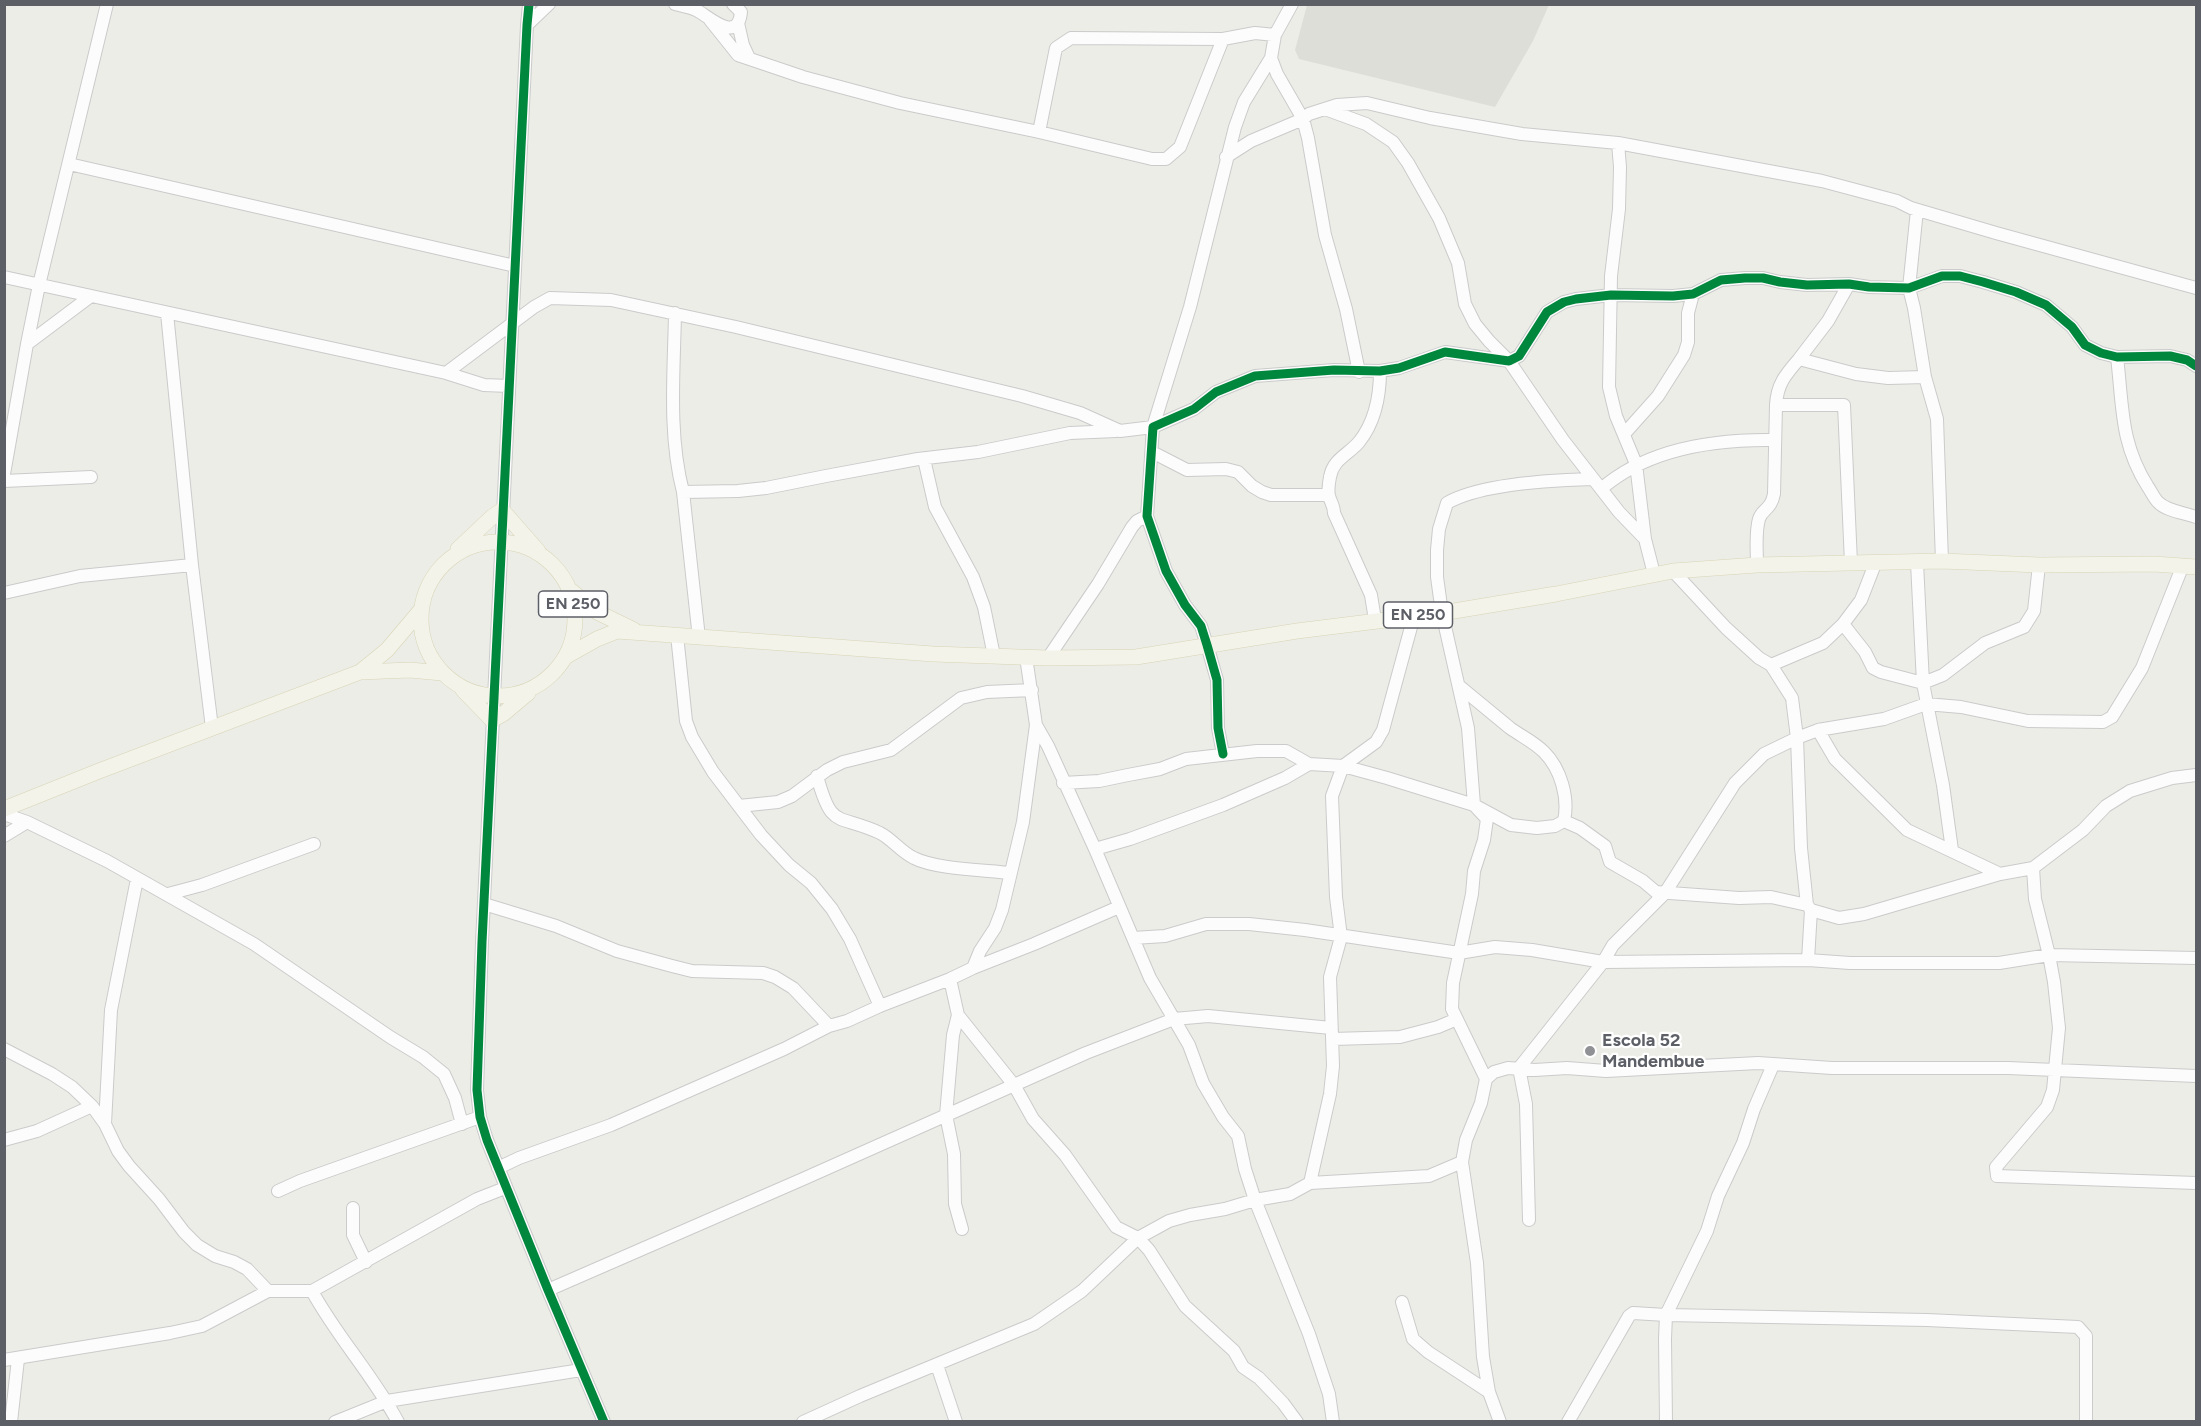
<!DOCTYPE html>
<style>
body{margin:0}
#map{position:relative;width:2201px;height:1426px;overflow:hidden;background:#edede8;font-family:Figtree,sans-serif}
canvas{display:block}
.frame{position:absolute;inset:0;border:6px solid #5d5f67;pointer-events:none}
</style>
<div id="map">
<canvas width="2201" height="1426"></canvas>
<div class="frame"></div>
</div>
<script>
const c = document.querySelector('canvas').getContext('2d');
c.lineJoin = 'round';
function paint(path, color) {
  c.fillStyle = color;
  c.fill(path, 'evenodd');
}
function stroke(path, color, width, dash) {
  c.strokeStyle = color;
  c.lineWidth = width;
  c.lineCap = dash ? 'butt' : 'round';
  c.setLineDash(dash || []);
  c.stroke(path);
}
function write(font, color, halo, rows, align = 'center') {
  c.font = font + ' Figtree,sans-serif';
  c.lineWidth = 4.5;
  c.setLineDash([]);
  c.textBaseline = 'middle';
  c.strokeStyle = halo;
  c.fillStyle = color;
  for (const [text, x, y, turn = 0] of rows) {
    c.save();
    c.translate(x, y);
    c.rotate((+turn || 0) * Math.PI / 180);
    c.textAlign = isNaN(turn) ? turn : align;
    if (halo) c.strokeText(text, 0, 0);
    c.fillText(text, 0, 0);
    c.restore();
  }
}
const industrial = new Path2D(`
 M1307 5V4L1549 5 1533 41 1495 107 1299 59 1295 50Z`);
const minor = new Path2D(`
 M529 4 527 25 482 942 477 1090 480 1117 487 1140 548 1290 604 1422
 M675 4C682 6 691 7 698 11 710 18 738 44 741 12L733 4
 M710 20 738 55 803 77 900 103 1039 132 1152 159H1166L1180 147 1223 39
 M738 23 743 45 749 58
 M527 25 549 4
 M1271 58 1277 74 1303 119 1308 138 1325 235 1346 309 1359 372
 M1325 109 1366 124 1393 142 1408 163 1439 218 1458 263 1465 304 1475 324 1489 341 1509 361 1563 440 1619 512 1645 539
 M1039 132 1056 48 1071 38 1223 39 1255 33 1275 35
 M1618 143 1620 167 1619 209 1611 276 1609 387 1616 416 1636 464 1645 539 1654 574
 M1226 157 1251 141 1303 119 1309 114 1337 105 1367 103 1430 118 1522 134 1618 143 1822 181 1897 201 1911 208 1996 233 2196 288
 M69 164 515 266
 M1917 210 1909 288 1914 308 1925 377 1937 419 1942 561
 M4 277 446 373 484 385 509 386
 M167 313 192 565
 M675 313C674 372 668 434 683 492L738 491 766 488 826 476 918 459 978 452 1070 433 1116 431
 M27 344 91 296
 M2117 357C2123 407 2120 443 2148 487 2151 491 2154 498 2158 502 2166 511 2185 513 2196 517
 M1799 359 1828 321 1849 284
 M446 373 534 307 550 298 611 300 736 327 1022 396 1080 413 1120 431 1153 427 1190 307 1235 127 1244 102 1271 58 1275 35 1292 4
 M1776 405C1777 384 1786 374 1799 359L1856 374 1888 378 1925 377
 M1625 433 1658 396 1684 355 1688 342V313L1693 294
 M1152 452 1187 470 1226 469 1238 472 1252 486 1262 492 1271 495H1329
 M924 459 935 507 973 577 984 607 994 656
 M4 474 27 344 39 285 107 4
 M4 481 91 477
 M1601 489C1648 448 1715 439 1775 440
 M683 492 699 638
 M1917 563 1923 683 1943 785 1952 850
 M1757 565C1757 550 1755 533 1759 519 1762 509 1771 510 1774 494L1776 405H1844L1851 563
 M1673 571 1726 628 1759 658 1771 665 1792 698 1797 738 1818 730 1835 759 1907 830 2000 874 2033 868 2083 830 2106 806 2130 791 2172 778 2196 775
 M4 593 80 576 192 565 212 728
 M1375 620 1371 595 1334 513C1334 506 1331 503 1329 496 1328 491 1329 482 1330 477 1333 459 1348 455 1359 442 1375 422 1380 395 1380 371
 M1843 624 1865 652 1873 668 1881 672 1923 683 1943 675 1985 643 2024 627 2034 611 2039 565
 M677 635 686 721 692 737 713 772 761 835 789 865 811 883 832 909 850 939 880 1006
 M1026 657 1036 725 1048 746 1095 849 1150 978 1189 1045 1203 1083 1223 1117 1238 1136 1245 1169 1255 1200 1309 1334 1329 1394 1333 1422
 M1048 658 1098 584 1132 527 1137 521 1147 516
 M1771 665 1823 643 1843 624 1861 600 1875 564
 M1459 686C1476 700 1493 714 1510 728 1521 736 1534 742 1544 752 1561 769 1569 798 1564 821L1580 828 1605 846 1610 862 1643 881 1656 892 1739 898 1771 897 1807 905 1811 910 1839 918 1864 914 2000 874
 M1818 730 1884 719 1926 704 1961 707 2028 721 2103 722 2112 717 2142 668 2183 565
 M1223 754 1218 728 1217 680 1207 645 1201 626 1185 605 1166 571 1147 516 1153 427 1194 409 1216 392 1255 376 1334 370 1380 371 1399 368 1445 352 1509 361 1519 356 1547 312 1564 302 1576 299 1611 295 1673 296 1693 294 1721 280 1745 278H1763L1780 282 1807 285 1849 284 1869 287 1909 288 1942 276H1960L1983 282 2016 292 2046 305 2072 327 2085 345 2101 353 2117 357 2170 356 2187 360 2196 366
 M817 776C832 831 837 813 880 833 892 839 901 852 914 858 935 869 985 870 1010 873
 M1063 783 1099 781 1128 775 1160 769 1186 759 1257 751H1286L1309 764
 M739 806 778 802 792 796 827 770 843 762 891 750 961 698 987 692 1032 690
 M4 814 27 822 107 861 254 944 390 1037 423 1057 444 1074 455 1098 462 1124
 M4 836 27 822
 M1095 849 1130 839 1223 805 1285 778 1309 764 1343 766 1387 778 1474 805 1511 825 1537 828 1555 826 1564 821
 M2033 868 2035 899 2049 955 2196 958
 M168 894 202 885 314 844
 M484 904 556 926 617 951 672 966 692 971 763 973 775 977 793 988 829 1026
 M1811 910 1808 960 1850 963H1999L2049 955 2054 982 2059 1028 2053 1090 2047 1107 1996 1167 1997 1176 2196 1183
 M1133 938 1165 936 1206 924H1249L1305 930 1459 953 1495 947 1532 950 1603 962 1808 960
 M973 968 980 951 995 928 1002 910 1023 822 1036 725
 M950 979 958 1015 1014 1085 1033 1119 1065 1155 1116 1227 1138 1238 1149 1250 1185 1306 1234 1351 1243 1367 1259 1378 1283 1403 1297 1422
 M958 1015 953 1035 946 1115 954 1154 955 1204 962 1229
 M1333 1039 1400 1037 1438 1027 1457 1019
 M4 1049 52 1074 72 1087 92 1106 105 1124 118 1151 129 1166 159 1199 184 1232 197 1245 215 1256 234 1262 247 1269 268 1291
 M1486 1079 1494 1072 1508 1068 1535 1070 1567 1068 1606 1071 1758 1063 1832 1068H2008L2196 1076
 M105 1124 111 1010 137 879
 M4 1140 37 1131 92 1106
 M498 1168 519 1158 611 1125 784 1049 829 1026 847 1021 880 1006 950 979 973 968 1034 944 1119 907
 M1310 1183 1330 1094 1333 1066 1330 977 1341 937 1336 897 1332 796 1343 766 1376 742 1383 730 1414 616
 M278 1191 300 1181 480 1117
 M353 1208V1235L366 1262
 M1529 1220 1526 1104 1519 1068 1603 962 1613 945 1665 893 1735 783 1764 754 1797 738 1801 848 1807 905
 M548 1290 803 1179 1086 1053 1174 1019 1208 1016 1331 1028
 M312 1291 477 1199 505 1188
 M1402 1302 1413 1339 1428 1352 1489 1392
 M4 1360 170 1333 202 1326 268 1291H312C337 1337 373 1375 398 1422
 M937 1365 956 1422
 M11 1422 18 1359
 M335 1422 387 1401 581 1370
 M803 1422 860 1396 1034 1324 1082 1291 1138 1238 1169 1221 1190 1215 1225 1209 1255 1200 1290 1194 1310 1183 1429 1176 1462 1162
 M1500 1422 1489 1392 1483 1357 1477 1263 1462 1162 1466 1140 1481 1103 1486 1079 1452 1009 1453 983 1472 894 1474 871 1484 840 1487 819 1474 805 1468 728 1442 613 1437 577V550L1439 529 1447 503C1480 484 1554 480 1593 479
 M1568 1422 1629 1316 1633 1313 1666 1315 1707 1231 1718 1196 1743 1143 1754 1109 1773 1065
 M1666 1422 1665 1339 1666 1315 1927 1320 2078 1327 2086 1336V1422`);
const major = new Path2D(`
 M421 619a77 77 0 1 1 154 0a77 77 0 1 1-154 0Z
 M458 549 492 517 502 510 538 551
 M569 589 597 612 634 630
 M565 657 597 639 617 631 933 654 1048 658 1136 657 1297 631 1442 613 1556 594 1673 571 1757 565 1942 561 2039 565 2154 564 2196 567
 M360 672 387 650 420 611
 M463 690 492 720 503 714 528 693
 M4 809 99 771 360 672 410 670 442 673`);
const cycleway = new Path2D(`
 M529 4 527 25 482 942 477 1090 480 1117 487 1140 548 1290 604 1422
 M1223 754 1218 728 1217 680 1207 645 1201 626 1185 605 1166 571 1147 516 1153 427 1194 409 1216 392 1255 376 1334 370 1380 371 1399 368 1445 352 1509 361 1519 356 1547 312 1564 302 1576 299 1611 295 1673 296 1693 294 1721 280 1745 278H1763L1780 282 1807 285 1849 284 1869 287 1909 288 1942 276H1960L1983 282 2016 292 2046 305 2072 327 2085 345 2101 353 2117 357 2170 356 2187 360 2196 366`);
const markers = [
 [1590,1051,6,"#8f9194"]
];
const shields = [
 [573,604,69],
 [1418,615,69]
];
const shieldNames = [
 ["EN 250",573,604],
 ["EN 250",1418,615]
];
const poiNames = [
 ["Escola 52",1602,1041],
 ["Mandembue",1602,1062]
];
paint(industrial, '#deded9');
stroke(minor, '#cacbca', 14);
stroke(major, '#d7d4b4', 16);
stroke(minor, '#fcfcfc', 12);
stroke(major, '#f3f3e9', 15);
stroke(cycleway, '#00873e', 9);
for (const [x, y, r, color] of markers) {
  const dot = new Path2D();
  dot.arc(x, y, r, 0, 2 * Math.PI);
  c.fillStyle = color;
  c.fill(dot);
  stroke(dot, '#fff', 2);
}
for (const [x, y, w] of shields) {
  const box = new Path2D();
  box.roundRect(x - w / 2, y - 13, w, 26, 4.5);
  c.fillStyle = '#fff';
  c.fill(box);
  stroke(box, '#5d5f67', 1.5);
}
write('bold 16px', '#5d5f67', null, shieldNames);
write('bold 18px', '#5d5f67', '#fff', poiNames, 'left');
</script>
